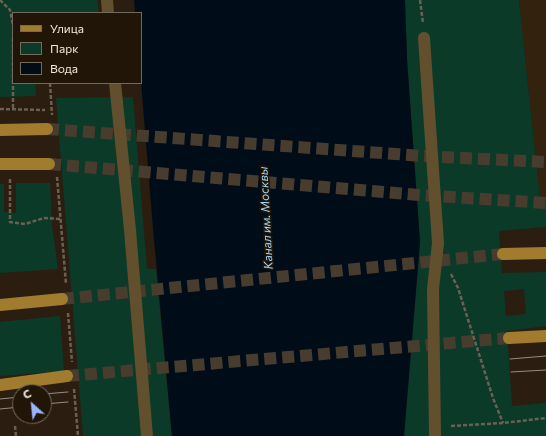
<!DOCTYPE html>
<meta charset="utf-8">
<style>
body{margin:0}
#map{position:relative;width:546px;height:436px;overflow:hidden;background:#2b1e10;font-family:Commissioner,sans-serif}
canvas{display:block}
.legend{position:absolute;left:12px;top:12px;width:130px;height:72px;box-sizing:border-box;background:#211507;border:1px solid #73695d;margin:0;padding:5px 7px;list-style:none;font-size:12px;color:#efe6dd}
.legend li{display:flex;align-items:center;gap:8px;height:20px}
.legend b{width:20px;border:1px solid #73695d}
.north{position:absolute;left:12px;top:384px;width:40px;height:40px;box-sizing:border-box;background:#211507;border:1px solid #73695d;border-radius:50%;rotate:333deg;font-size:11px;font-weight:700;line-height:16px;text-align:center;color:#efe6dd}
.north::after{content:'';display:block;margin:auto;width:14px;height:18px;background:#98b5fd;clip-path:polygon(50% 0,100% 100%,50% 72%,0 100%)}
</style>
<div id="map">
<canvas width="546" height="436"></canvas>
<ul class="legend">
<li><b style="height:5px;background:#a17c2f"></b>Улица</li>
<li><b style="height:11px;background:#0b3a29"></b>Парк</li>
<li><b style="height:11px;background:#000c18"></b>Вода</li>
</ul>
<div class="north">С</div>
</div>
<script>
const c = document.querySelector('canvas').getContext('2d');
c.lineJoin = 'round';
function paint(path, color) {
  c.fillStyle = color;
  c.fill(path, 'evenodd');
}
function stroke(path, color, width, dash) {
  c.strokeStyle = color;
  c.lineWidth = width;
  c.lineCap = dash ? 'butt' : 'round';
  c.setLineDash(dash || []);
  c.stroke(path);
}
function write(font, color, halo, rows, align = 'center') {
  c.font = font + ' Commissioner,sans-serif';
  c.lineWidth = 3.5;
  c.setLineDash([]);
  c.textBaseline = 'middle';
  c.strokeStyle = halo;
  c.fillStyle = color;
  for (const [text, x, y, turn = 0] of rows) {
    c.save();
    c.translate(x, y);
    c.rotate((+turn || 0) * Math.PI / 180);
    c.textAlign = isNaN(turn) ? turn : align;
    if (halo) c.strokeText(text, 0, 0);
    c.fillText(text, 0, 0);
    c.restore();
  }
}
const built = new Path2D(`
 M519 0H546V199H540Z`);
const green = new Path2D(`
 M0 0H97L99 13H13V83H35L36 96 0 97Z
 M405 0H519L540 199H546V227L499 231 502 273 546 272V326L507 331 512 406 546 403V436H404L420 242 407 59ZM524 289 526 314 506 316 504 291Z
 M133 97 147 269H156L172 436H83L56 98Z
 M16 183H50L52 225 58 269 0 273V184H4V212L16 213Z
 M60 316 64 371 0 376V322Z`);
const water = new Path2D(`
 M134 0H405L407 59 420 242 404 436H172L153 229 141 82V13H135Z`);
const majorTunnel = new Path2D(`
 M47 129 423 156 546 162
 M49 164 419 195 546 203
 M62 299 503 254
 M67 376 509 338`);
const path = new Path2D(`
 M0 0 10 10 13 25
 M420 0 423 23
 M13 38V109
 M50 83 52 115
 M0 109 45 110
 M57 177 66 284
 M10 179V222L25 224 44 218 61 219
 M451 274 458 288 493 398 503 423
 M68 313 72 362
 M74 389 78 436
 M15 426 16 436
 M451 426 503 423 546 418`);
const minor = new Path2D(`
 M107 0 108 13
 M424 38 438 243 433 289 435 436
 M115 83 130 230 147 436`);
const major = new Path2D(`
 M0 130 47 129
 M0 164H49
 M503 254 546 253
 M0 305 62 299
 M509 338 546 336
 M0 385 67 376`);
const tram = new Path2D(`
 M510 359 546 356
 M511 372 546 370
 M44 394 68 392
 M0 399 20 397
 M44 404 68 402
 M0 409 20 407`);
const waterNames = [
 ["Канал им. Москвы",266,218,-93]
];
paint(built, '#33220e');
paint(green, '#0b3a29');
paint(water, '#000c18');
stroke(majorTunnel, '#483c2f', 12, [12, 6]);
stroke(path, '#6c6054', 2.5, [4, 2]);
stroke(minor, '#614f2d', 12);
stroke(major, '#a17c2f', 12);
stroke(tram, '#978c81', 1);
write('italic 12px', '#a2d8fb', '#211507', waterNames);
</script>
